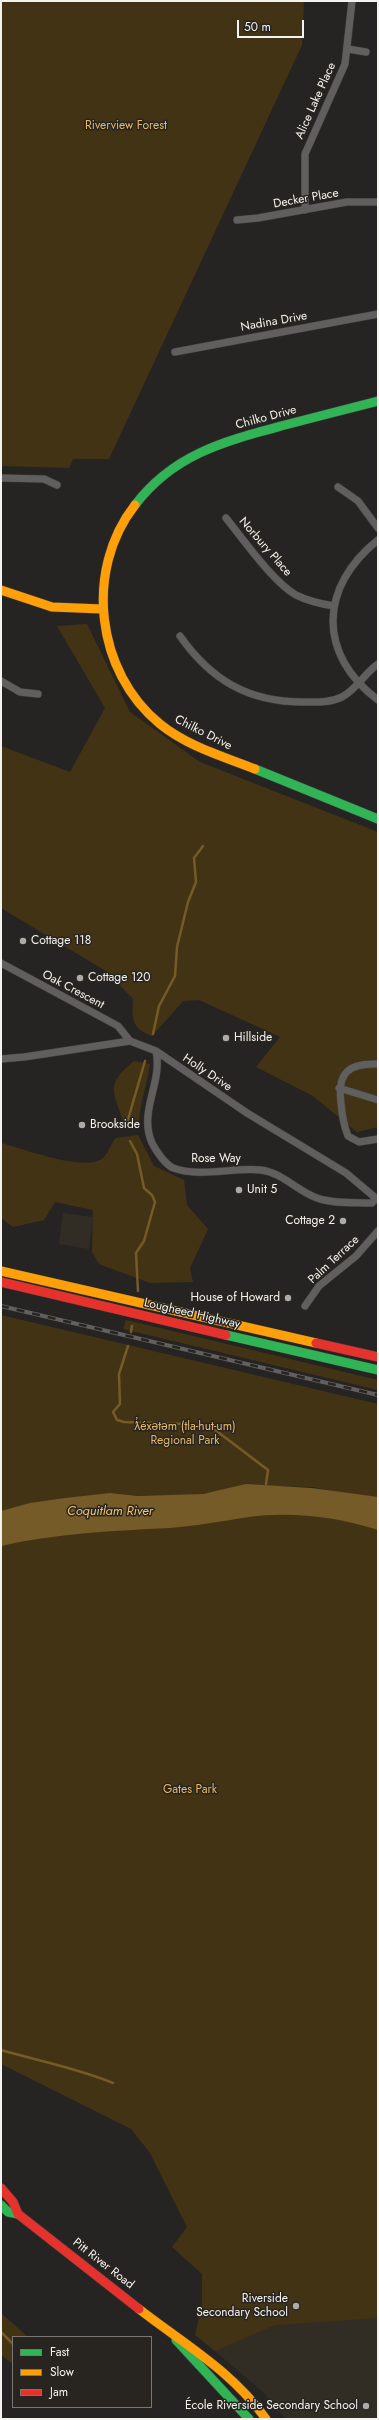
<!DOCTYPE html>
<meta charset="utf-8">
<style>
body{margin:0}
#map{position:relative;width:379px;height:2420px;overflow:hidden;background:#262422;font-family:Jost,sans-serif}
canvas{display:block}
.frame{position:absolute;inset:0;border:2px solid #f5f3f0;pointer-events:none}
.legend{position:absolute;left:12px;top:2336px;width:140px;height:72px;box-sizing:border-box;background:#282520;border:1px solid #7a7773;margin:0;padding:5px 7px;list-style:none;font-size:12px;color:#f5f3f0}
.legend li{display:flex;align-items:center;gap:8px;height:20px}
.legend b{width:20px;border:1px solid #7a7773}
.scale{position:absolute;left:237px;top:20px;width:67px;height:18px;box-sizing:border-box;border:2px solid #f5f3f0;border-top:0;padding-left:5px;font-size:12px;line-height:14px;white-space:nowrap;color:#f5f3f0;-webkit-text-stroke:3px #282520;paint-order:stroke}
</style>
<div id="map">
<canvas width="379" height="2420"></canvas>
<div class="frame"></div>
<ul class="legend">
<li><b style="height:5px;background:#30b455"></b>Fast</li>
<li><b style="height:5px;background:#ff9f0a"></b>Slow</li>
<li><b style="height:5px;background:#e5322d"></b>Jam</li>
</ul>
<div class="scale">50 m</div>
</div>
<script>
const c = document.querySelector('canvas').getContext('2d');
c.lineJoin = 'round';
function paint(path, color) {
  c.fillStyle = color;
  c.fill(path, 'evenodd');
}
function stroke(path, color, width, dash) {
  c.strokeStyle = color;
  c.lineWidth = width;
  c.lineCap = dash ? 'butt' : 'round';
  c.setLineDash(dash || []);
  c.stroke(path);
}
function write(font, color, halo, rows, align = 'center') {
  c.font = font + ' Jost,sans-serif';
  c.lineWidth = 3;
  c.setLineDash([]);
  c.textBaseline = 'middle';
  c.strokeStyle = halo;
  c.fillStyle = color;
  for (const [text, x, y, turn = 0] of rows) {
    c.save();
    c.translate(x, y);
    c.rotate((+turn || 0) * Math.PI / 180);
    c.textAlign = isNaN(turn) ? turn : align;
    if (halo) c.strokeText(text, 0, 0);
    c.fillText(text, 0, 0);
    c.restore();
  }
}
const built = new Path2D(`
 M63 1213 93 1217 89 1249 59 1244Z
 M378 2200V2419H286L265 2394 215 2351 212 2261Z`);
const green = new Path2D(`
 M1 1H304L302 45 109 459H73L69 468 1 466Z
 M87 624 130 712 200 762 378 832V1127L357 1132 313 1096 256 1067 280 1037 199 1000 183 1001 152 1036C131 1028 132 1019 133 999L106 971 1 908V746L70 772 105 708 57 626Z
 M134 1061 150 1064C147 1084 140 1103 139 1123L124 1125C116 1093 102 1087 134 1061Z
 M138 1135 154 1166 184 1180 187 1205 208 1229 190 1268 193 1282 150 1283 99 1264 92 1252 93 1210 55 1202 44 1220 13 1227 1 1218V1143C22 1148 85 1173 103 1158 109 1153 111 1142 116 1138Z
 M1 1315 378 1404V1501L313 1487 271 1486 193 1495 133 1496 378 1522V2318L275 2325 215 2351 195 2335 202 2305V2274L172 2247 187 2227 150 2153 131 2129 1 2064Z
 M126 1320 378 1380V1390L123 1329Z
 M1 2313 28 2337H13V2364L1 2355Z`);
const water = new Path2D(`
 M246 1484 312 1488 378 1497V1530C340 1517 288 1511 249 1517 222 1521 196 1526 170 1528 113 1531 57 1533 1 1546V1511L30 1503 65 1498 110 1493 137 1496 203 1494Z`);
const stream = new Path2D(`
 M153 1034 159 1006 175 976 177 947 188 902 196 882 194 858 203 846
 M127 1123 145 1061
 M130 1141 137 1154 144 1188 152 1195 155 1202 144 1241 136 1253 138 1291
 M131 1332 132 1326
 M128 1346 119 1374 120 1404 113 1412 117 1420 124 1422 184 1424 214 1429 268 1470 266 1484
 M1 2050C39 2061 77 2068 113 2083
 M1 2332 13 2344`);
const street = new Path2D(`
 M348 49 366 52
 M305 210V154L345 64 352 1
 M237 220 258 218 347 202H378
 M175 352 378 314
 M1 478 44 479 57 485
 M338 487 358 501 378 528
 M226 518C243 539 273 582 296 595 308 601 321 604 334 606
 M378 540C319 587 317 654 378 700
 M180 636C211 680 248 702 303 702 316 702 330 703 342 697 356 690 365 673 378 664
 M1 681 20 692 38 694
 M1 963 118 1026 130 1041
 M156 1051C163 1083 138 1111 152 1143 156 1151 165 1164 173 1168 201 1178 233 1167 261 1170 283 1173 297 1191 317 1198 333 1204 355 1202 372 1203L376 1198
 M1 1059 24 1057 130 1041 156 1051 247 1113 346 1173 378 1200
 M378 1064C348 1063 337 1073 341 1103 342 1115 344 1126 348 1136L359 1142 378 1139
 M339 1088 378 1100
 M305 1306 319 1286 356 1256 378 1231`);
const fast = new Path2D(`
 M135 505C173 455 222 442 281 426 313 418 346 409 378 401
 M255 769 378 819
 M226 1335 378 1370
 M1 2205 8 2212 18 2214
 M176 2340 249 2419`);
const slow = new Path2D(`
 M135 505C84 570 96 672 160 724 187 746 222 756 255 769
 M1 590 52 607 102 609
 M1 1271 316 1343
 M139 2309C184 2344 232 2371 266 2419`);
const jam = new Path2D(`
 M1 1282 226 1335
 M316 1343 378 1357
 M1 2188 13 2202 18 2214 139 2309`);
const rail = new Path2D(`
 M1 1306 378 1395`);
const markers = [
 [23,941,4,"#adaba8"],
 [80,978,4,"#adaba8"],
 [226,1038,4,"#adaba8"],
 [82,1125,4,"#adaba8"],
 [239,1190,4,"#adaba8"],
 [343,1221,4,"#adaba8"],
 [288,1298,4,"#adaba8"],
 [296,2306,4,"#adaba8"],
 [366,2406,4,"#adaba8"]
];
const streetNames = [
 ["Alice Lake Place",316,101,-66],
 ["Decker Place",306,199,-10],
 ["Nadina Drive",274,322,-10],
 ["Chilko Drive",266,418,-15],
 ["Norbury Place",265,547,49],
 ["Chilko Drive",203,733,27],
 ["Oak Crescent",73,990,28],
 ["Holly Drive",207,1073,34],
 ["Rose Way",216,1159],
 ["Palm Terrace",334,1260,-43],
 ["Lougheed Highway",192,1314,13],
 ["Pitt River Road",103,2264,38]
];
const parkNames = [
 ["Riverview Forest",126,126],
 ["ƛ̓éxətəm (tla-hut-um)",185,1427],
 ["Regional Park",185,1441],
 ["Gates Park",190,1790]
];
const poiNames = [
 ["Cottage 118",31,941],
 ["Cottage 120",88,978],
 ["Hillside",234,1038],
 ["Brookside",90,1125],
 ["Unit 5",247,1190],
 ["Cottage 2",335,1221,"right"],
 ["House of Howard",280,1298,"right"],
 ["Riverside",288,2299,"right"],
 ["Secondary School",288,2313,"right"],
 ["École Riverside Secondary School",358,2406,"right"]
];
const waterNames = [
 ["Coquitlam River",110,1512]
];
paint(built, '#322d24');
paint(green, '#433315');
paint(water, '#745b27');
stroke(stream, '#745b27', 2.5);
stroke(street, '#413f3d', 8);
stroke(fast, '#413f3d', 10);
stroke(slow, '#413f3d', 10);
stroke(jam, '#413f3d', 10);
stroke(street, '#615f5d', 7);
stroke(fast, '#30b455', 9);
stroke(slow, '#ff9f0a', 9);
stroke(jam, '#e5322d', 9);
stroke(rail, '#61605e', 4);
stroke(rail, '#282520', 2.5, [8]);
for (const [x, y, r, color] of markers) {
  const dot = new Path2D();
  dot.arc(x, y, r, 0, 2 * Math.PI);
  c.fillStyle = color;
  c.fill(dot);
  stroke(dot, '#282520', 1.5);
}
write('12px', '#f5f3f0', '#282520', streetNames);
write('12px', '#e5b967', '#282520', parkNames);
write('12px', '#f5f3f0', '#282520', poiNames, 'left');
write('italic 13px', '#f2c673', '#282520', waterNames);
</script>
